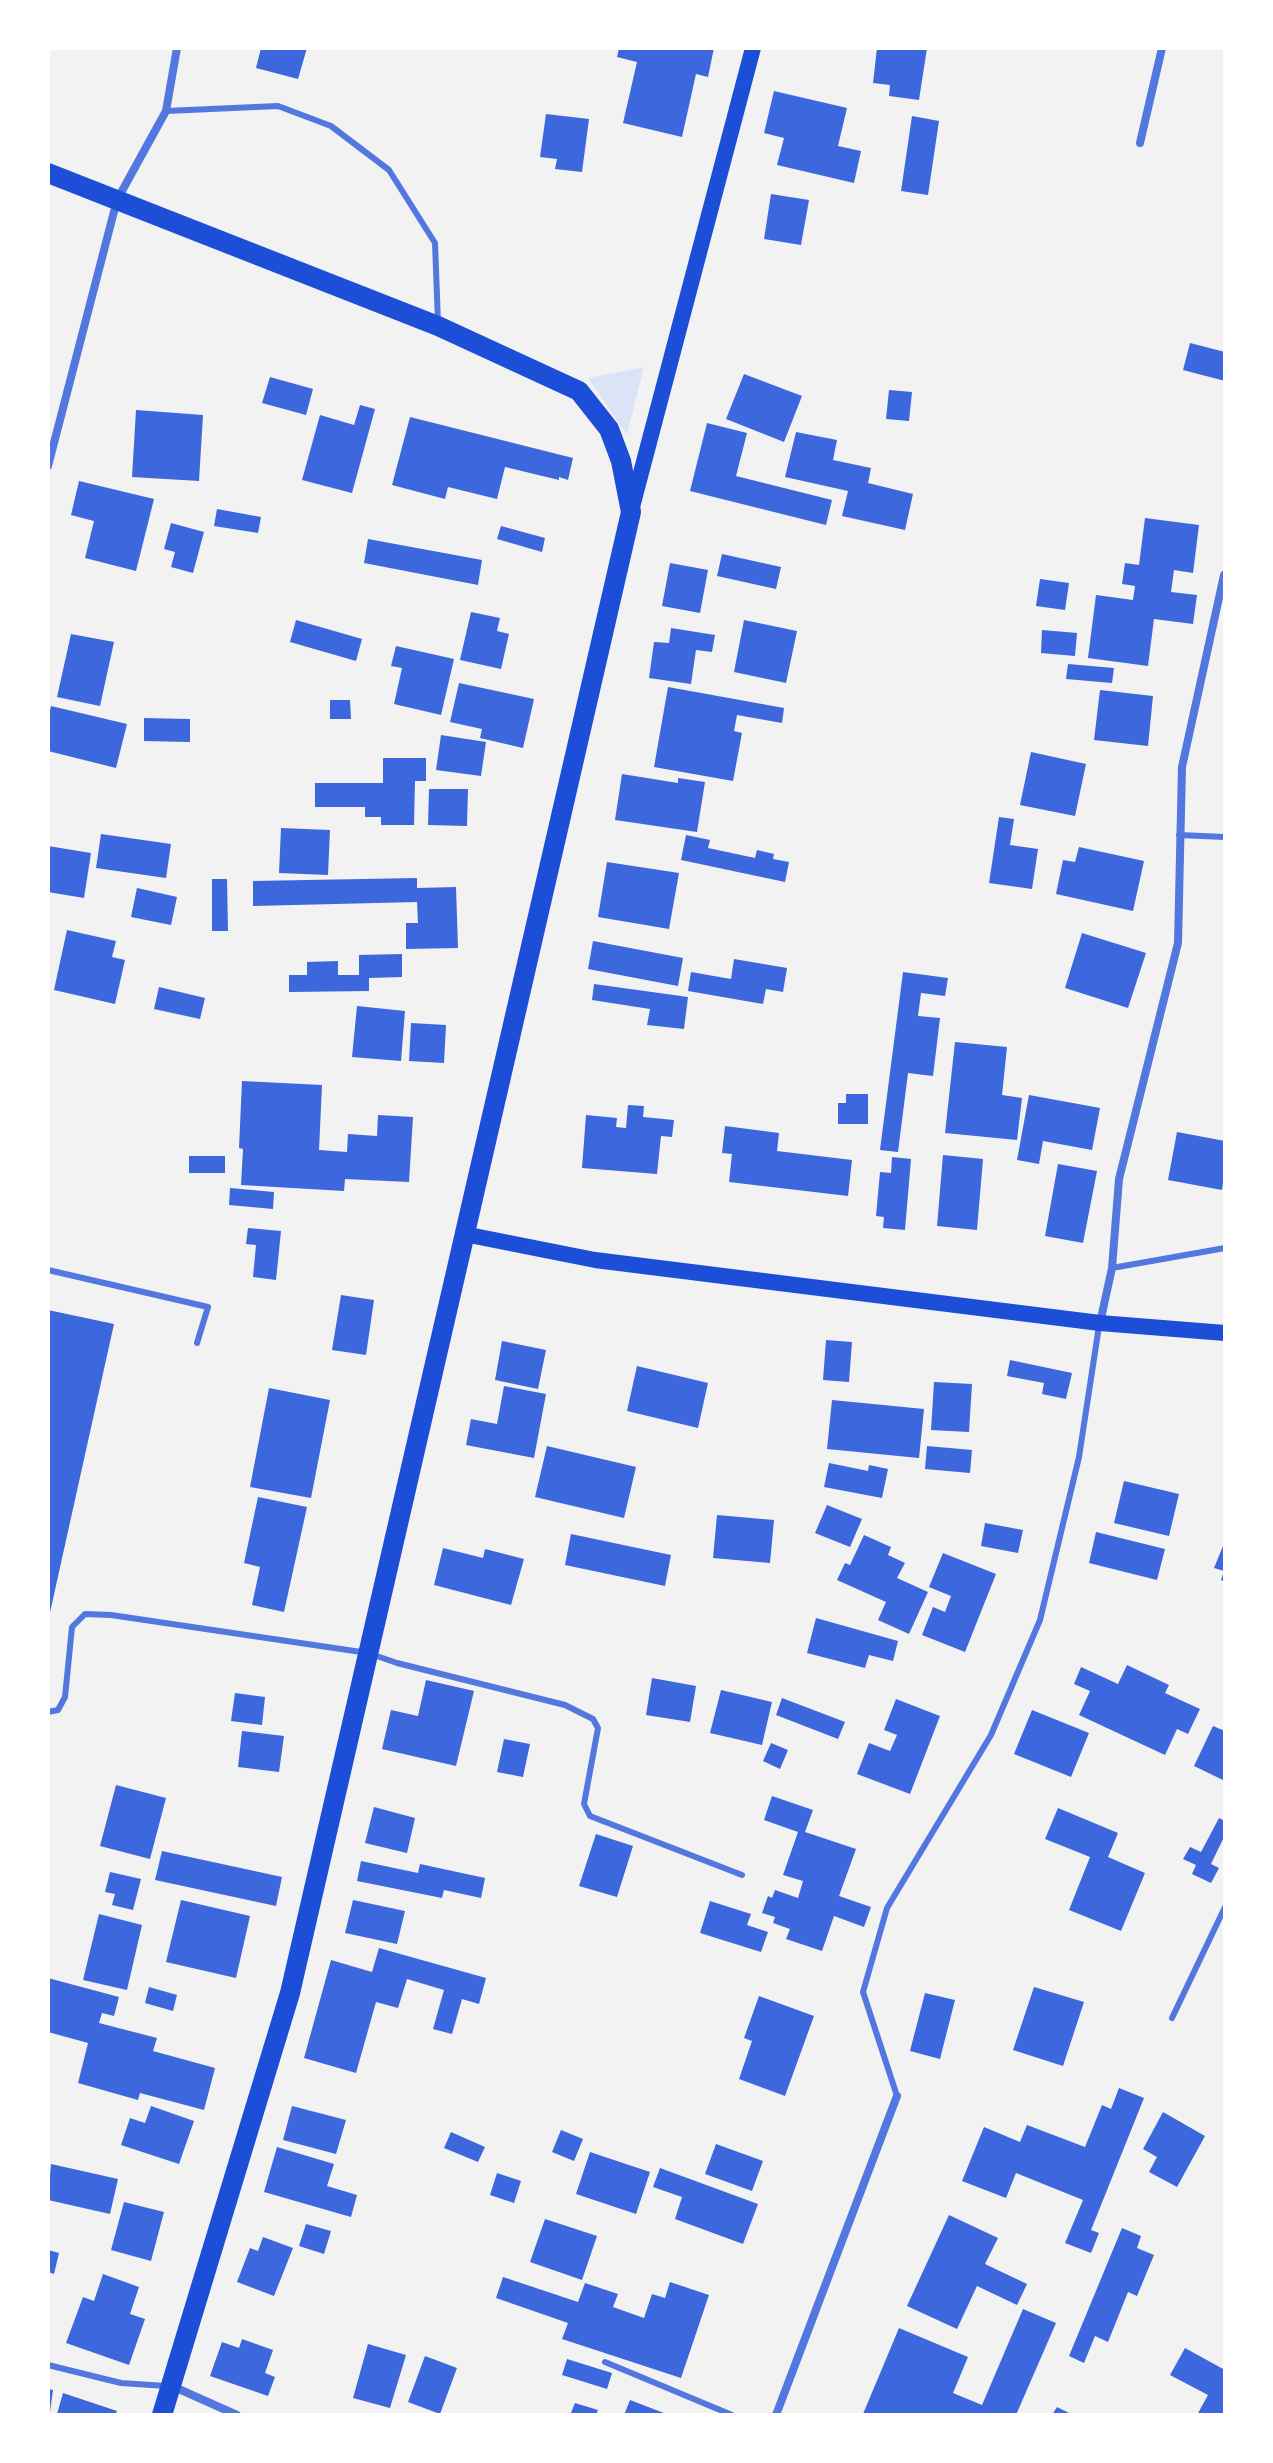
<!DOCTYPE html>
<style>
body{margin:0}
#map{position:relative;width:1273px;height:2463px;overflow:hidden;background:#f2f2f2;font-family:"IBM Plex Serif",serif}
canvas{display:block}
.frame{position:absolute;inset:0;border:50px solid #fff;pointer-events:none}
</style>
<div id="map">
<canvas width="1273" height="2463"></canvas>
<div class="frame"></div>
</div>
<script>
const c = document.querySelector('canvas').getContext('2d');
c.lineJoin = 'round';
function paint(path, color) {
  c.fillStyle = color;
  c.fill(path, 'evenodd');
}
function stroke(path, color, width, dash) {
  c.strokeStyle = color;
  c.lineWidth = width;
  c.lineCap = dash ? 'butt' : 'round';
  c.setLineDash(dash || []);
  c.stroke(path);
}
const green = new Path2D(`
 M644 367 627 435 588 378Z`);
const building = new Path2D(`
 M261 48H307L298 79 256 68Z
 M619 48H714L708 77 696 74 682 137 623 123 637 62 617 57Z
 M877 48H927L919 100 889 96 890 85 873 83Z
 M774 91 847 108 838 146 861 151 854 183 777 165 784 138 764 133Z
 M546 114 589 119 582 172 555 169 557 159 540 157Z
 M912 116 939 121 928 195 901 191Z
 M771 194 809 200 801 245 764 239Z
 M1190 343 1225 352V381L1183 370Z
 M744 374 802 396 784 442 726 419Z
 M270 377 313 389 306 415 262 403Z
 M889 390 912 392 909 421 886 419Z
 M360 405 375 409 352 493 302 480 320 415 354 425Z
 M136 410 203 415 199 481 132 477Z
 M410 417 573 458 568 480 559 477V480L505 467 497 499 448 487 445 499 392 485Z
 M707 423 747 433 736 476 832 500 826 525 690 491Z
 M796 432 837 440 833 460 871 468 868 483 913 494 905 530 842 516 848 491 785 477Z
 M79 481 154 499 136 571 85 558 94 521 71 515Z
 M217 509 261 517 258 533 214 526Z
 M1145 518 1199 525 1193 573 1174 570 1171 592 1197 595 1193 624 1154 619 1148 666 1088 658 1096 595 1133 600 1135 586 1122 584 1125 563 1139 565Z
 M171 523 204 532 193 573 171 567 175 552 164 549Z
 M501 526 545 538 542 552 497 539Z
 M368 539 482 560 478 585 364 563Z
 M722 554 781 567 776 589 717 576Z
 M670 563 708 570 700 613 662 606Z
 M1040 579 1069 583 1065 610 1036 606Z
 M471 612 500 618 497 631 509 634 501 669 460 660Z
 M296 620 362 639 356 661 290 642Z
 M744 620 797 631 786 683 734 672Z
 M671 628 715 635 712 652 696 650 691 684 649 678 654 642 669 643Z
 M1042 630 1077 633 1075 656 1041 653Z
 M71 634 114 642 100 706 57 697Z
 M396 646 454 659 441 715 394 704 402 668 391 666Z
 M1068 664 1114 668 1112 683 1066 679Z
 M459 683 534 699 523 748 480 738 482 729 450 722Z
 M668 687 784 708 782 723 737 715 734 731 742 733 733 781 654 767Z
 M1100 690 1153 696 1148 746 1094 740Z
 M330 700H350L351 719H330Z
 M51 706 127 724 116 768 48 751V718Z
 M144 718 190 719V742L144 741Z
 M441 735 486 742 481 776 436 770Z
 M1031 752 1086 764 1075 816 1020 805Z
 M383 758H426V781H415L414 825H381V817H365V807H315V783H383Z
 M622 774 678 783V778L705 782 697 832 615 820Z
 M429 789H468L467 826 428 825Z
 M999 817 1014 819 1010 845 1038 849 1032 889 989 883Z
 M281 828 330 830 328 875 279 873Z
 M101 834 171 844 166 878 96 868Z
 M686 835 710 840 708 848 755 858 757 850 774 854 773 859 789 862 785 882 681 860Z
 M48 846 91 853 84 898 48 892Z
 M1079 847 1144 861 1133 911 1056 894 1063 860 1075 862Z
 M607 862 679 873 669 929 598 917Z
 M417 878V888L456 887 458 948 406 949V923H418L417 902 253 906V881Z
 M212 879H227L228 931H212Z
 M137 888 177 897 171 925 131 917Z
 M67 930 116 941 112 957 125 960 115 1004 54 990Z
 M1082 933 1146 953 1128 1008 1065 988Z
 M593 941 683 958 678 986 588 969Z
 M402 954V977L369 978V991L289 992V975H307V962L338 961V975H359V955Z
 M734 959 787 968 783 992 766 989 763 1004 688 991 691 972 731 979Z
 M903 972 948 978 945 996 921 993 918 1016 940 1018 933 1076 908 1073 898 1152 880 1150Z
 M594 984 688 997 684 1029 647 1025 650 1009 592 1000Z
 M159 987 205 998 200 1019 154 1009Z
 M357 1006 405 1011 401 1061 352 1057Z
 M411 1023 446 1025 444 1063 409 1061Z
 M955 1042 1007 1047 1002 1095 1022 1098 1017 1140 945 1133Z
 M242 1081 322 1085 319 1150 347 1152 348 1134 377 1136 378 1115 413 1117 409 1182 345 1179 344 1191 241 1185 243 1149 239 1148Z
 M846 1094H868V1124H838V1103H846Z
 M1029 1095 1100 1108 1092 1150 1043 1141 1039 1164 1017 1160Z
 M628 1105 644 1106 643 1117 674 1120 672 1137 661 1136 657 1174 582 1168 586 1115 617 1118 616 1127 626 1128Z
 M725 1126 779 1133 777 1151 852 1160 848 1196 729 1182 732 1154 722 1153Z
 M1177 1132 1225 1141V1171L1222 1190 1168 1180Z
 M943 1155 983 1159 977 1230 937 1226Z
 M189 1156H225V1173H189Z
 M892 1157 911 1159 905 1230 883 1228 884 1217 876 1216 880 1172 891 1173Z
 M1058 1164 1097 1171 1083 1243 1045 1236Z
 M230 1188 274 1192 273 1209 229 1205Z
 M248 1228 281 1231 276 1280 253 1277 256 1245 246 1244Z
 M341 1295 374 1300 366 1355 332 1350Z
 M48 1310 114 1324 49 1617 48 1616Z
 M826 1340 852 1342 849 1382 823 1380Z
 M502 1341 546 1350 538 1389 495 1380Z
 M1010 1360 1072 1373 1066 1399 1042 1394 1044 1383 1007 1376Z
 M637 1366 708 1383 698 1428 627 1411Z
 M934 1382 972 1384 969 1432 931 1430Z
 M504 1386 546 1394 534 1458 466 1445 471 1419 497 1424Z
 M269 1388 330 1400 311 1498 250 1487Z
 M832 1400 924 1409 919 1458 827 1449Z
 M547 1446 636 1467 624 1518 535 1497Z
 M927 1446 972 1450 970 1473 925 1469Z
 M829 1463 868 1471 869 1465 888 1469 882 1498 824 1487Z
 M1124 1481 1179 1494 1169 1536 1114 1523Z
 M258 1497 307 1507 284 1612 252 1605 260 1567 244 1563Z
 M827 1505 862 1519 850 1547 815 1533Z
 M717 1515 774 1520 770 1563 713 1558Z
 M985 1523 1023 1530 1018 1553 981 1546Z
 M1096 1532 1165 1549 1157 1580 1089 1563Z
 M571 1534 671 1555 665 1586 565 1565Z
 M864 1535 891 1547 888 1555 905 1563 897 1578 928 1592 909 1634 878 1620 886 1602 837 1580 845 1563 850 1565Z
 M1225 1541V1582L1221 1580 1224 1571 1214 1568Z
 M443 1548 483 1558 485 1549 524 1559 511 1605 434 1585Z
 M943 1553 996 1574 965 1652 922 1635 933 1607 945 1612 951 1596 929 1587Z
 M816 1618 898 1641 893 1661 869 1655 865 1668 807 1653Z
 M1127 1665 1169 1685 1165 1693 1200 1709 1188 1734 1177 1729 1165 1755 1079 1715 1090 1691 1074 1684 1081 1667 1118 1684Z
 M652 1678 696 1686 690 1722 646 1715Z
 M426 1680 474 1691 456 1766 382 1749 391 1710 418 1716Z
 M721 1690 772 1702 762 1745 710 1733Z
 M235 1693 265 1697 262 1725 231 1721Z
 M782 1698 845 1722 838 1739 776 1715Z
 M896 1699 940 1716 910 1794 857 1774 869 1743 890 1751 897 1735 884 1730Z
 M1032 1710 1089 1733 1071 1777 1014 1754Z
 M1213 1726 1225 1731V1781L1194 1766Z
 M242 1731 284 1736 279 1772 238 1767Z
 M504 1739 530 1744 523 1777 497 1772Z
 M771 1743 788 1750 780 1769 763 1761Z
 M116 1785 166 1798 150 1859 100 1846Z
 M772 1796 813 1810 805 1832 856 1849 839 1896 871 1907 864 1927 834 1916 822 1951 786 1939 790 1929 773 1923 775 1917 762 1913 768 1896 772 1898 775 1890 798 1898 803 1881 783 1875 798 1832 764 1820Z
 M374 1807 415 1818 407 1853 365 1843Z
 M1058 1808 1118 1833 1108 1857 1145 1873 1121 1931 1069 1910 1090 1857 1045 1839Z
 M1219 1818 1225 1821V1835L1211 1864 1219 1868 1211 1883 1192 1874 1196 1865 1183 1859 1190 1847 1201 1852Z
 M596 1834 633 1846 617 1897 579 1886Z
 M162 1851 282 1877 276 1906 155 1880Z
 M361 1861 418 1873 420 1864 485 1878 481 1898 444 1890 442 1898 357 1881Z
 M110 1872 141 1879 133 1910 112 1905 115 1894 105 1892Z
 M181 1900 250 1916 236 1978 166 1962Z
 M353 1900 405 1911 397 1944 345 1933Z
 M710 1901 751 1914 747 1925 768 1932 761 1952 700 1933Z
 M99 1914 142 1925 127 1990 83 1980Z
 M379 1948 486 1978 479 2004 462 1999 452 2034 433 2029 444 1990 407 1979 398 2008 376 2002 356 2073 304 2058 331 1960 372 1972Z
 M48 1978 119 1997 114 2016 102 2013 99 2023 157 2038 153 2051 215 2068 204 2110 140 2093 138 2100 78 2083 88 2043 48 2032Z
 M149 1987 177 1995 173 2011 145 2003Z
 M1034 1987 1084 2002 1063 2066 1013 2050Z
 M925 1993 955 2000 940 2059 910 2051Z
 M759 1996 814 2016 785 2096 739 2079 752 2041 744 2038Z
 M1119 2088 1144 2098 1091 2230 1099 2233 1091 2253 1065 2243 1083 2200 1016 2173 1006 2198 962 2181 984 2127 1020 2142 1027 2125 1085 2147 1102 2105 1111 2109Z
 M151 2106 194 2121 179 2164 121 2145 130 2118 145 2123Z
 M292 2106 346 2120 336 2154 283 2140Z
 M1163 2112 1205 2136 1177 2187 1149 2172 1157 2157 1143 2149Z
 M561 2130 583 2139 574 2161 552 2152Z
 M451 2132 485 2147 478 2162 444 2148Z
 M716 2144 763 2161 752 2191 705 2174Z
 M277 2147 334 2164 327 2186 357 2195 351 2217 264 2192Z
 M590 2152 650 2172 636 2214 576 2194Z
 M51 2164 118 2179 110 2214 48 2200Z
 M660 2168 758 2204 743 2244 675 2219 682 2197 653 2187Z
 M497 2173 521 2181 514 2203 490 2195Z
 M124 2202 164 2212 151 2261 111 2250Z
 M949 2215 998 2238 985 2264 1027 2284 1017 2305 977 2286 957 2329 907 2306Z
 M545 2219 597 2236 582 2280 530 2262Z
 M306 2224 331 2231 324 2254 299 2246Z
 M1122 2228 1141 2236 1137 2248 1154 2255 1137 2296 1128 2292 1108 2342 1095 2336 1084 2363 1069 2356Z
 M263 2237 293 2248 274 2296 237 2282 250 2248 258 2251Z
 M48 2250 59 2253 54 2274 48 2272Z
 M103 2274 139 2287 130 2314 145 2319 129 2365 66 2343 83 2297 94 2301Z
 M503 2277 578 2302 585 2283 618 2294 613 2307 644 2318 652 2294 665 2298 670 2282 709 2295 681 2378 562 2339 568 2323 496 2298Z
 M1023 2309 1056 2323 1016 2415 863 2414 899 2328 968 2357 953 2393 982 2405Z
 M242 2339 273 2350 265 2373 275 2377 268 2396 210 2376 222 2342 239 2348Z
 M368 2344 406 2355 390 2408 353 2398Z
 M1185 2348 1225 2370V2415H1197L1208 2395 1170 2375Z
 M425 2356 457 2368 440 2414 408 2402Z
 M567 2359 612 2373 607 2389 562 2375Z
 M48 2389 53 2390 50 2412H48Z
 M63 2393 117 2411 115 2415 57 2414Z
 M630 2400 669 2415H624Z
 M575 2403 598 2410 596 2415H570Z
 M1057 2407 1073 2415H1052Z`);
const service = new Path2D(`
 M166 111 278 106 331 126 389 170 435 243 438 323
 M1179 835 1225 837
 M1112 1268 1225 1248
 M48 1270 208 1307 197 1343
 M48 1712 58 1710 65 1697 72 1627 85 1614 111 1615 368 1653 397 1663 565 1705 593 1719 598 1728 584 1804 590 1816 742 1875
 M1172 2018 1225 1907
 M897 2096 863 1992 887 1908 991 1735 1040 1620 1079 1457 1099 1326
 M605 2362 732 2415
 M48 2365 121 2383 166 2386`);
const minor = new Path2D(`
 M1140 143 1162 48
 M48 466 117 200 166 111 177 48
 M1100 1323 1112 1268 1119 1179 1178 943 1182 767 1224 575
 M172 2386 237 2415
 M776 2415 897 2096`);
const secondary = new Path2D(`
 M632 507 753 48
 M464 1234 595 1260 1100 1323 1225 1333`);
const primary = new Path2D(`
 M48 173 438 326 579 391 609 429 621 461 631 512 290 1993 162 2415`);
paint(green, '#dbe4f7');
paint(building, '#3d67dc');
stroke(service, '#5277de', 6);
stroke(minor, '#5277de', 8);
stroke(secondary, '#1d4ed8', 16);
stroke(primary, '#1d4ed8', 20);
</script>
